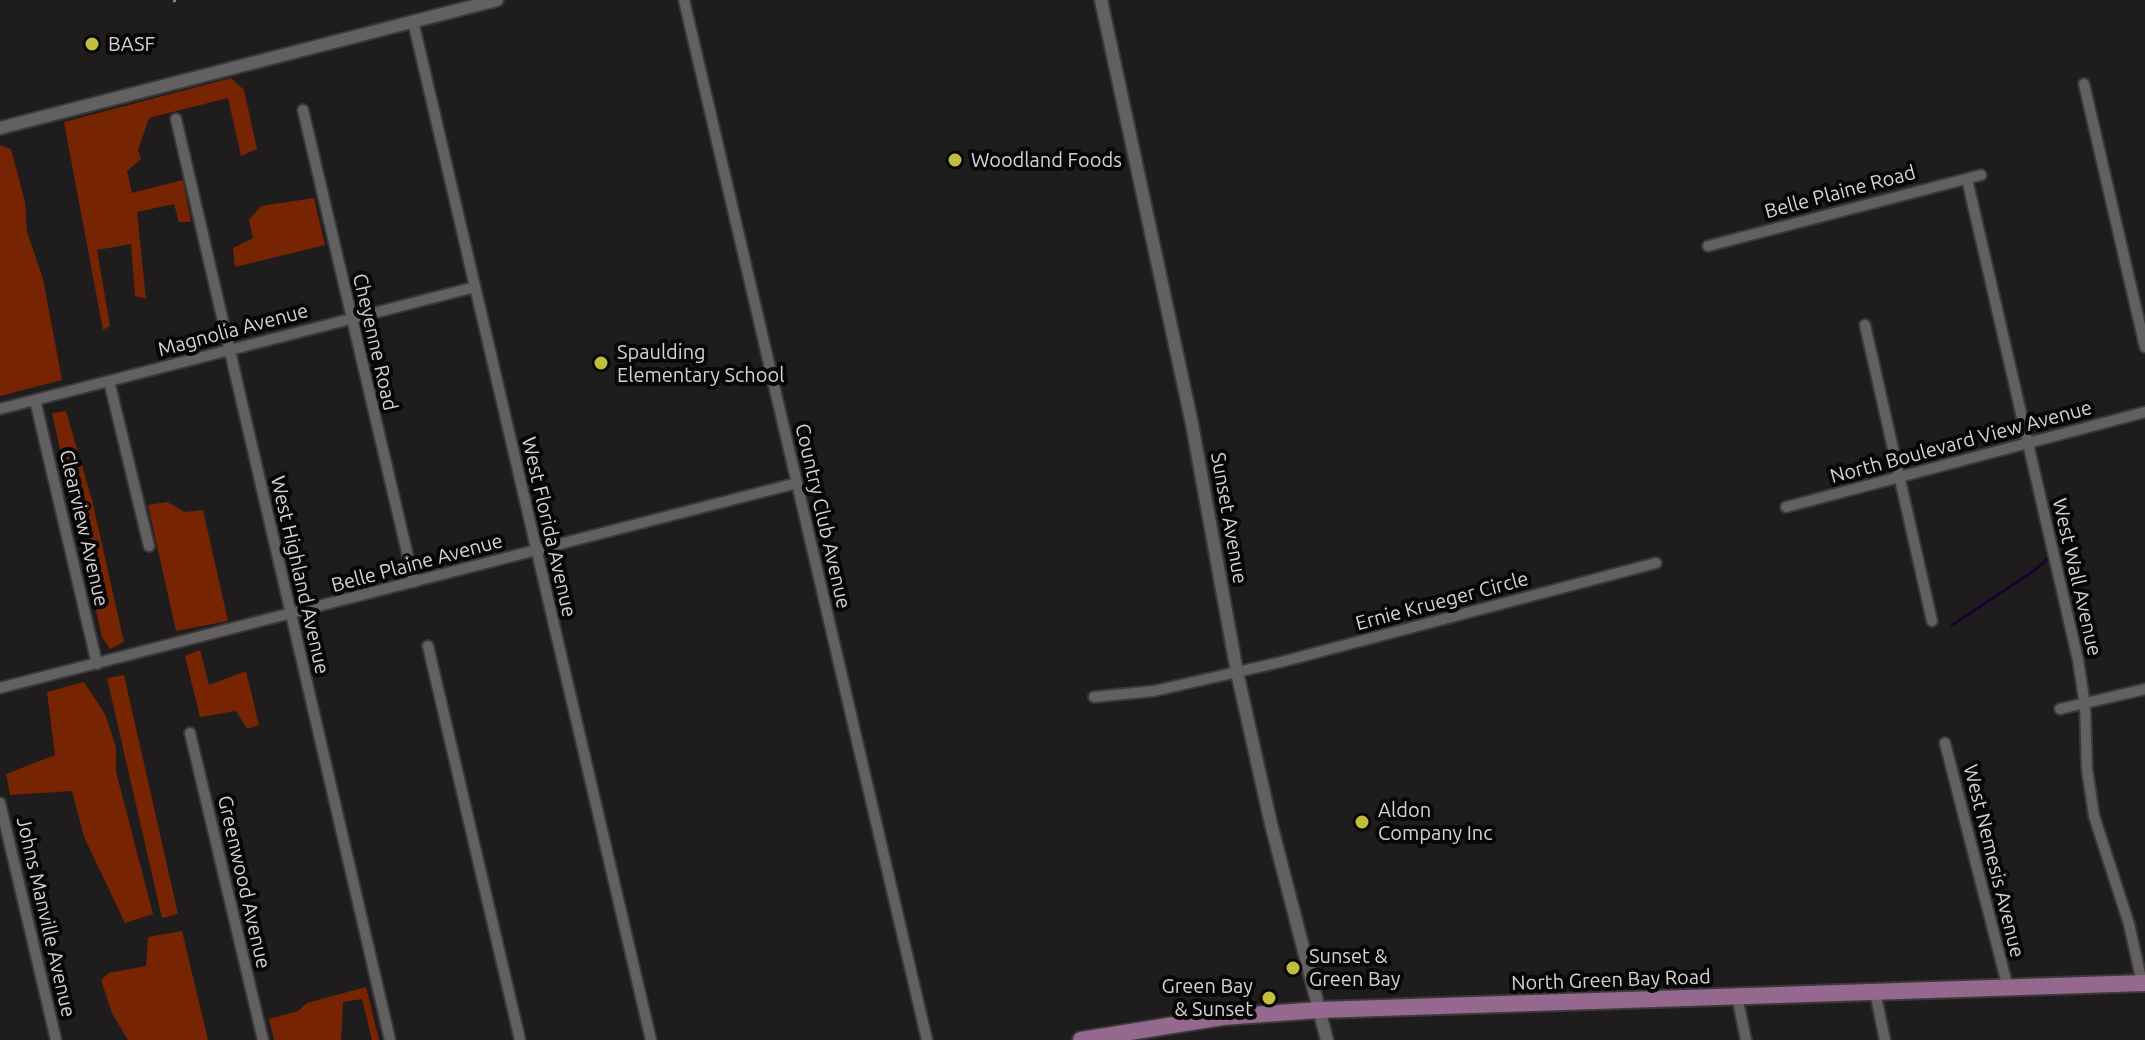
<!DOCTYPE html>
<style>
body{margin:0}
canvas{display:block;background:#1f1c1d}
</style>
<canvas width="2145" height="1040"></canvas>
<script>
const c = document.querySelector('canvas').getContext('2d');
c.lineJoin = 'round';
function paint(path, color) {
  c.fillStyle = color;
  c.fill(path, 'evenodd');
}
function stroke(path, color, width, dash) {
  c.strokeStyle = color;
  c.lineWidth = width;
  c.lineCap = dash ? 'butt' : 'round';
  c.setLineDash(dash || []);
  c.stroke(path);
}
function write(font, color, halo, rows, align = 'center') {
  c.font = font + ' Ubuntu,sans-serif';
  c.lineWidth = 8;
  c.setLineDash([]);
  c.textBaseline = 'middle';
  c.strokeStyle = halo;
  c.fillStyle = color;
  for (const [text, x, y, turn = 0] of rows) {
    c.save();
    c.translate(x, y);
    c.rotate((+turn || 0) * Math.PI / 180);
    c.textAlign = isNaN(turn) ? turn : align;
    if (halo) c.strokeText(text, 0, 0);
    c.fillText(text, 0, 0);
    c.restore();
  }
}
const forest = new Path2D(`
 M231 78 244 90 257 149 241 156 228 98 149 118 138 150 141 159 127 171 132 193 183 180 191 222H179L174 204 137 212 146 299 135 296 131 244 97 250 110 326 103 330 64 122Z
 M0 145 11 149 25 202 27 232 43 279 62 380 0 396Z
 M314 198 325 245 235 267 233 248 253 238 249 220 261 206Z
 M66 411 92 500 124 642 110 649 102 637 52 413Z
 M167 502 185 512 203 510 228 621 176 631 148 505Z
 M200 650 209 685 246 671 259 725 247 729 236 711 200 717 185 656Z
 M124 675 178 914 162 918 107 678Z
 M84 682 105 714 116 747V772L153 914 125 923 84 837 72 791 10 795 6 774 55 755 47 692Z
 M182 931 208 1040H128L112 1013 101 980 109 973 146 966 148 937Z
 M366 987 379 1040H372L362 999 343 1002 341 1040H274L269 1019 298 1011 307 1003Z`);
const stream = new Path2D(`
 M1952 625 2035 570 2047 559`);
const minor = new Path2D(`
 M684 0 927 1040
 M413 21 651 1040
 M2084 84 2145 347
 M303 110 414 582
 M176 119 390 1040
 M1967 179 2078 660 2085 705 2087 769 2094 816 2129 924 2142 983
 M1708 246 1981 175
 M1865 325 1932 621
 M109 381 149 546
 M35 400 97 664
 M0 409 475 287
 M1786 507 2145 412
 M428 646 520 1040
 M0 688 797 483
 M1094 697 1154 691 1281 662 1656 563
 M2060 709 2145 689
 M190 733 263 1040
 M1945 743 2008 988
 M0 803 56 1040
 M1875 992 1885 1040
 M1737 996 1746 1040`);
const tertiary = new Path2D(`
 M1101 0 1192 424 1237 672 1271 824 1327 1040
 M0 128 497 0`);
const primary = new Path2D(`
 M1081 1040 1223 1017 1319 1010 2145 983`);
const rail = new Path2D(`
 M174 0 175 2`);
const markers = [
 [92,44,8,"#c3bd3e"],
 [955,160,8,"#c3bd3e"],
 [601,363,8,"#c3bd3e"],
 [1362,822,8,"#c3bd3e"],
 [1293,968,8,"#c3bd3e"],
 [1269,998,8,"#c3bd3e"]
];
const poiNames = [
 ["BASF",108,44],
 ["Woodland Foods",971,160],
 ["Spaulding",617,352],
 ["Elementary School",617,375],
 ["Aldon",1378,810],
 ["Company Inc",1378,833],
 ["Sunset &",1309,956],
 ["Green Bay",1309,979],
 ["Green Bay",1253,986,"right"],
 ["& Sunset",1253,1009,"right"]
];
const streetNames = [
 ["Belle Plaine Road",1840,192,-15],
 ["Magnolia Avenue",233,330,-15],
 ["Cheyenne Road",375,342,77],
 ["North Boulevard View Avenue",1961,442,-15],
 ["Country Club Avenue",823,516,77],
 ["Sunset Avenue",1229,518,80],
 ["West Florida Avenue",549,527,77],
 ["Clearview Avenue",84,528,77],
 ["Belle Plaine Avenue",417,563,-15],
 ["West Highland Avenue",300,575,77],
 ["West Wall Avenue",2077,577,77],
 ["Ernie Krueger Circle",1442,601,-15],
 ["West Nemesis Avenue",1994,861,76],
 ["Greenwood Avenue",244,882,77],
 ["Johns Manville Avenue",46,917,77],
 ["North Green Bay Road",1611,980,-2]
];
paint(forest, '#762401');
stroke(stream, '#1b002d', 3);
stroke(minor, '#3a3839', 14);
stroke(tertiary, '#3a3839', 16);
stroke(primary, '#3a3839', 20);
stroke(minor, '#636061', 10);
stroke(tertiary, '#636061', 12);
stroke(primary, '#95688d', 16);
stroke(rail, '#918f90', 3, [16, 8]);
for (const [x, y, r, color] of markers) {
  const dot = new Path2D();
  dot.arc(x, y, r, 0, 2 * Math.PI);
  c.fillStyle = color;
  c.fill(dot);
  stroke(dot, '#080708', 3);
}
write('20px', '#d5d3d4', '#080708', poiNames, 'left');
write('20px', '#d5d3d4', '#080708', streetNames);
</script>
